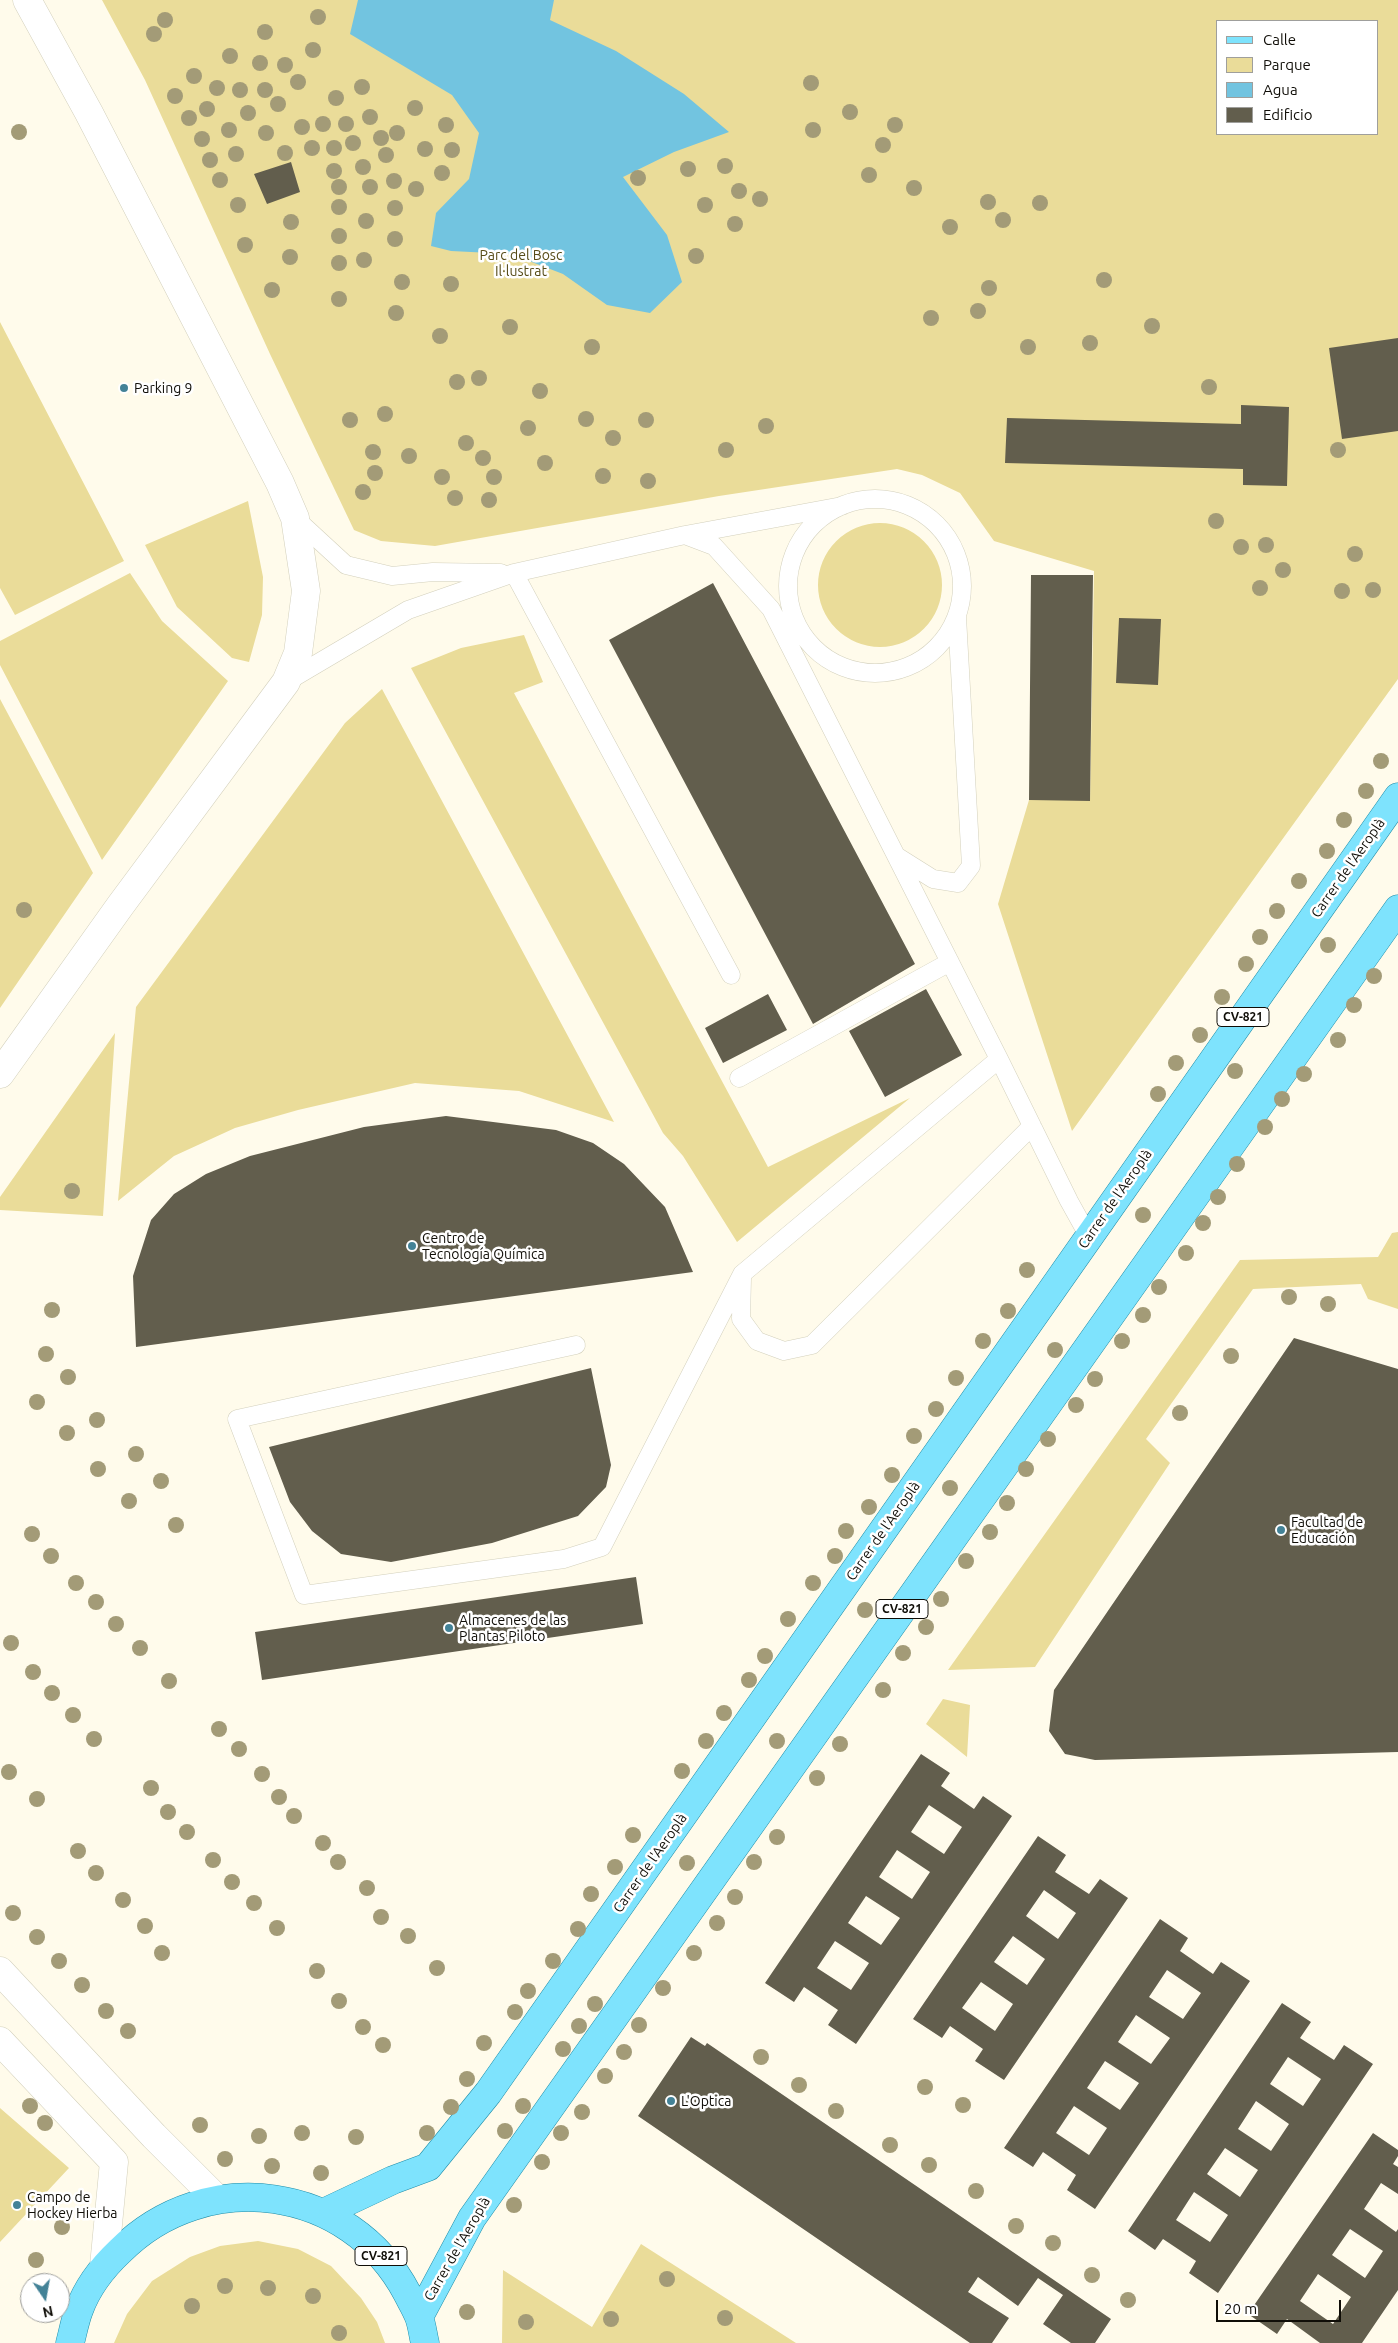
<!DOCTYPE html>
<meta charset="utf-8">
<style>
body{margin:0}
#map{position:relative;width:1398px;height:2343px;overflow:hidden;background:#fffbeb;font-family:Ubuntu,sans-serif}
canvas{display:block}
.legend{position:absolute;left:1216px;top:20px;width:162px;height:115px;box-sizing:border-box;background:#fff;border:1px solid #9f9f9c;margin:0;padding:6px 9px;list-style:none;font-size:15px;color:#100e08}
.legend li{display:flex;align-items:center;gap:10px;height:25px}
.legend b{width:25px;border:1px solid #9f9f9c}
.north{position:absolute;left:20px;top:2273px;width:50px;height:50px;box-sizing:border-box;background:#fff;border:1px solid #9f9f9c;border-radius:50%;rotate:168deg;font-size:14px;font-weight:700;line-height:20px;text-align:center;color:#100e08}
.north::after{content:'';display:block;margin:auto;width:18px;height:22px;background:#438297;clip-path:polygon(50% 0,100% 100%,50% 72%,0 100%)}
.scale{position:absolute;left:1216px;top:2300px;width:125px;height:22px;box-sizing:border-box;border:2px solid #100e08;border-top:0;padding-left:6px;font-size:15px;line-height:18px;white-space:nowrap;color:#100e08;-webkit-text-stroke:4px #fff;paint-order:stroke}
</style>
<div id="map">
<canvas width="1398" height="2343"></canvas>
<ul class="legend">
<li><b style="height:6px;background:#7ee3fd"></b>Calle</li>
<li><b style="height:14px;background:#eadc99"></b>Parque</li>
<li><b style="height:14px;background:#72c4e0"></b>Agua</li>
<li><b style="height:14px;background:#625e4d"></b>Edificio</li>
</ul>
<div class="north">N</div>
<div class="scale">20 m</div>
</div>
<script>
const c = document.querySelector('canvas').getContext('2d');
c.lineJoin = 'round';
function paint(path, color) {
  c.fillStyle = color;
  c.fill(path, 'evenodd');
}
function stroke(path, color, width, dash) {
  c.strokeStyle = color;
  c.lineWidth = width;
  c.lineCap = dash ? 'butt' : 'round';
  c.setLineDash(dash || []);
  c.stroke(path);
}
function write(font, color, halo, rows, align = 'center') {
  c.font = font + ' Ubuntu,sans-serif';
  c.lineWidth = 5;
  c.setLineDash([]);
  c.textBaseline = 'middle';
  c.strokeStyle = halo;
  c.fillStyle = color;
  for (const [text, x, y, turn = 0] of rows) {
    c.save();
    c.translate(x, y);
    c.rotate((+turn || 0) * Math.PI / 180);
    c.textAlign = isNaN(turn) ? turn : align;
    if (halo) c.strokeText(text, 0, 0);
    c.fillText(text, 0, 0);
    c.restore();
  }
}
const green = new Path2D(`
 M102 0H1398V679L1072 1131 998 904 1029 800H1090L1094 571 994 541 960 493 922 475 897 469 719 496 435 546 381 541 354 530 270 354 145 80ZM1217 21H1377V134H1217Z
 M0 322 124 561 15 615 0 588Z
 M248 501 263 577 262 615 249 662 232 658 177 607 145 545Z
 M818 585a62 62 0 1 1 124 0a62 62 0 1 1-124 0Z
 M130 573 162 621 228 681 102 860 0 665V641Z
 M524 635 543 682 514 693 768 1167 910 1098 737 1242 683 1156 663 1133 411 668 461 648Z
 M382 689 614 1122 519 1091 415 1083 298 1110 235 1128 174 1156 118 1201 136 1007 345 723Z
 M0 699 93 873 0 1008Z
 M115 1033 103 1216 0 1210V1197Z
 M1398 1232V1309L1368 1299 1361 1284 1253 1289 1146 1439 1170 1463 1035 1667 948 1670 1240 1260 1378 1257 1392 1233Z
 M943 1699 970 1705 967 1757 926 1724Z
 M0 2108 69 2168 0 2242Z
 M258 2241 298 2249 331 2266 361 2298 377 2322 385 2343H114L127 2314 152 2281 190 2257 220 2246Z
 M641 2244 796 2343H502L503 2270 592 2327Z`);
const water = new Path2D(`
 M358 0H554L550 20 616 51 684 94 729 132 674 152 623 177 667 235 682 282 650 313 607 305 563 274 511 254 451 251 431 246 436 213 469 179 479 133 452 95 350 34Z`);
const building = new Path2D(`
 M291 162 300 192 267 204 254 174Z
 M1398 338V431L1342 439 1329 348Z
 M1241 405 1289 407 1287 486 1243 485V469L1005 463 1007 418 1241 424Z
 M1031 575H1093L1090 801 1029 800Z
 M713 583 915 964 813 1024 609 640Z
 M1119 618 1161 619 1158 685 1116 683Z
 M926 989 962 1055 885 1097 849 1031Z
 M768 994 787 1030 723 1063 705 1028Z
 M446 1116 556 1130 593 1143 624 1164 665 1207 693 1272 136 1347 133 1276 151 1220 174 1194 206 1174 250 1156 364 1127Z
 M1294 1338 1398 1369V1752L1095 1760 1065 1754 1049 1731 1054 1690Z
 M591 1368 611 1465 606 1487 578 1516 492 1543 391 1562 341 1554 312 1531 290 1502 269 1447Z
 M636 1577 643 1624 262 1680 255 1632Z
 M921 1754 950 1773 941 1786 974 1809 983 1796 1012 1816 856 2044 828 2025 838 2010 804 1987 794 2002 765 1983ZM929 1805 962 1827 944 1854 911 1832ZM897 1850 930 1872 912 1899 879 1877ZM866 1896 900 1918 881 1945 848 1923ZM835 1941 869 1963 851 1990 817 1968Z
 M1038 1836 1066 1855 1055 1872 1089 1894 1100 1879 1128 1898 1004 2080 975 2061 983 2049 950 2026 942 2038 913 2019ZM1044 1890 1076 1913 1058 1939 1026 1916ZM1013 1936 1045 1959 1027 1985 994 1962ZM981 1982 1013 2004 995 2031 962 2008Z
 M1160 1919 1188 1938 1180 1951 1213 1974 1221 1962 1250 1981 1095 2209 1067 2190 1076 2175 1043 2152 1033 2167 1004 2148ZM1167 1970 1201 1993 1183 2019 1149 1997ZM1136 2015 1170 2038 1151 2064 1118 2042ZM1105 2061 1139 2083 1120 2110 1087 2088ZM1074 2106 1107 2128 1089 2155 1056 2133Z
 M1282 2003 1311 2022 1300 2038 1334 2060 1344 2045 1373 2064 1218 2293 1189 2273 1196 2261 1163 2239 1155 2250 1128 2231ZM1288 2057 1321 2079 1303 2106 1270 2084ZM1256 2101 1289 2124 1271 2151 1238 2129ZM1225 2148 1258 2170 1240 2197 1207 2174ZM1194 2192 1228 2215 1210 2242 1176 2220Z
 M691 2037 705 2046 707 2043 1111 2319 1095 2343H1071L1043 2324 1063 2295 1038 2278 1018 2306 978 2277 968 2292 1009 2318 992 2343H970L638 2116Z
 M1373 2133 1398 2150V2156L1393 2164 1398 2167V2194L1381 2183 1364 2209 1396 2232 1398 2229V2290L1362 2343H1320L1287 2319 1277 2334 1248 2314ZM1350 2229 1383 2251 1365 2278 1332 2255ZM1318 2274 1351 2297 1333 2324 1300 2301Z`);
const lane = new Path2D(`
 M788 586a87 87 0 1 1 174 0a87 87 0 1 1-174 0Z
 M295 518 346 565 392 576 433 572 501 573
 M685 535 714 546 771 609 999 1059 1069 1201 1089 1237
 M514 573 731 975
 M286 682 408 610 514 573 685 535 842 506
 M898 857 933 879 958 883 971 866 957 617
 M739 1078 950 962
 M742 1278 741 1319 757 1341 784 1351 812 1345 1032 1126
 M576 1345 237 1419 304 1595 564 1559 602 1547 742 1274 999 1059`);
const secondary = new Path2D(`
 M0 1074 120 906 286 682 298 653 306 591 295 518 280 483 89 113 27 0
 M0 1971 154 2136 217 2199
 M0 2041 114 2162 104 2266`);
const primary = new Path2D(`
 M323 2213 393 2180 428 2167 488 2093 1398 797
 M419 2317 472 2218 1398 909
 M70 2343C73 2332 75 2320 79 2310 87 2288 103 2267 120 2251 206 2165 350 2185 407 2293 411 2301 416 2309 419 2317 422 2325 423 2335 425 2343`);
const trees = [
 [318,17],
 [165,20],
 [265,32],
 [154,34],
 [313,50],
 [230,56],
 [260,63],
 [285,65],
 [194,76],
 [298,82],
 [811,83],
 [362,87],
 [217,88],
 [240,90],
 [265,90],
 [175,96],
 [336,98],
 [278,104],
 [415,108],
 [207,109],
 [850,112],
 [248,113],
 [370,117],
 [189,118],
 [323,124],
 [346,124],
 [446,125],
 [895,125],
 [302,127],
 [229,130],
 [813,130],
 [19,132],
 [266,133],
 [397,133],
 [381,138],
 [202,139],
 [353,143],
 [883,145],
 [312,148],
 [334,148],
 [425,149],
 [452,150],
 [285,153],
 [236,154],
 [386,155],
 [210,160],
 [725,166],
 [363,167],
 [688,169],
 [334,171],
 [442,173],
 [869,175],
 [638,178],
 [220,180],
 [394,181],
 [339,187],
 [370,187],
 [914,188],
 [416,189],
 [739,191],
 [760,199],
 [988,202],
 [1040,203],
 [238,205],
 [705,205],
 [339,207],
 [395,208],
 [1003,220],
 [366,221],
 [291,222],
 [735,224],
 [950,227],
 [339,236],
 [395,239],
 [245,245],
 [696,256],
 [290,257],
 [364,260],
 [339,263],
 [1104,280],
 [402,282],
 [451,284],
 [989,288],
 [272,290],
 [339,299],
 [978,311],
 [396,313],
 [931,318],
 [1152,326],
 [510,327],
 [440,336],
 [1090,343],
 [592,347],
 [1028,347],
 [479,378],
 [457,382],
 [1209,387],
 [540,391],
 [385,414],
 [586,419],
 [350,420],
 [646,420],
 [766,426],
 [528,428],
 [613,438],
 [466,443],
 [726,450],
 [1338,450],
 [373,452],
 [409,456],
 [483,458],
 [545,463],
 [375,473],
 [603,476],
 [442,477],
 [494,477],
 [648,481],
 [363,492],
 [455,498],
 [489,500],
 [1216,521],
 [1266,545],
 [1241,547],
 [1355,554],
 [1283,570],
 [1260,588],
 [1373,590],
 [1342,591],
 [1381,761],
 [1366,791],
 [1344,820],
 [1327,851],
 [1299,881],
 [24,910],
 [1277,911],
 [1260,937],
 [1328,945],
 [1246,964],
 [1374,976],
 [1222,997],
 [1354,1005],
 [1200,1035],
 [1338,1040],
 [1176,1063],
 [1235,1071],
 [1304,1074],
 [1158,1094],
 [1282,1099],
 [1265,1127],
 [1237,1164],
 [72,1191],
 [1218,1197],
 [1143,1215],
 [1203,1223],
 [1186,1253],
 [1027,1270],
 [1159,1287],
 [1289,1297],
 [1328,1304],
 [52,1310],
 [1008,1311],
 [1143,1315],
 [983,1341],
 [1122,1341],
 [1055,1350],
 [46,1354],
 [1231,1356],
 [68,1377],
 [956,1378],
 [1095,1379],
 [37,1402],
 [1076,1405],
 [936,1409],
 [1180,1413],
 [97,1420],
 [67,1433],
 [914,1436],
 [1048,1439],
 [136,1454],
 [98,1469],
 [1026,1469],
 [892,1475],
 [161,1481],
 [950,1488],
 [129,1501],
 [1007,1503],
 [869,1507],
 [176,1525],
 [846,1531],
 [990,1532],
 [32,1534],
 [51,1556],
 [835,1556],
 [966,1561],
 [76,1583],
 [813,1583],
 [941,1599],
 [96,1602],
 [865,1610],
 [788,1619],
 [116,1624],
 [926,1627],
 [11,1643],
 [140,1648],
 [903,1653],
 [765,1656],
 [33,1672],
 [749,1680],
 [169,1681],
 [883,1690],
 [52,1693],
 [724,1713],
 [73,1715],
 [219,1729],
 [94,1739],
 [706,1741],
 [777,1741],
 [840,1744],
 [239,1749],
 [682,1771],
 [9,1772],
 [262,1774],
 [817,1778],
 [151,1788],
 [279,1797],
 [37,1799],
 [168,1812],
 [294,1816],
 [187,1832],
 [633,1835],
 [777,1837],
 [323,1843],
 [78,1851],
 [213,1860],
 [338,1862],
 [754,1862],
 [687,1863],
 [615,1867],
 [96,1873],
 [232,1882],
 [367,1888],
 [591,1894],
 [735,1897],
 [123,1900],
 [254,1903],
 [13,1913],
 [381,1917],
 [717,1923],
 [145,1926],
 [277,1928],
 [578,1929],
 [408,1936],
 [37,1937],
 [162,1953],
 [694,1953],
 [59,1961],
 [553,1961],
 [437,1968],
 [317,1971],
 [82,1985],
 [663,1988],
 [528,1991],
 [339,2001],
 [595,2004],
 [106,2011],
 [515,2012],
 [639,2025],
 [579,2026],
 [363,2027],
 [128,2031],
 [484,2043],
 [383,2045],
 [563,2049],
 [624,2052],
 [761,2057],
 [605,2076],
 [467,2079],
 [799,2085],
 [925,2087],
 [963,2105],
 [30,2106],
 [523,2106],
 [451,2107],
 [836,2111],
 [582,2112],
 [45,2123],
 [200,2125],
 [505,2131],
 [302,2133],
 [427,2133],
 [561,2133],
 [259,2136],
 [356,2137],
 [890,2145],
 [225,2159],
 [542,2162],
 [929,2165],
 [272,2166],
 [321,2173],
 [976,2191],
 [514,2205],
 [1016,2226],
 [62,2227],
 [1053,2243],
 [36,2260],
 [1092,2275],
 [667,2279],
 [225,2286],
 [268,2288],
 [313,2296],
 [1128,2300],
 [192,2306],
 [467,2312],
 [725,2318],
 [611,2319],
 [526,2322],
 [339,2333]
];
const markers = [
 [124,388,5,"#438297"],
 [412,1246,5,"#438297"],
 [1281,1530,5,"#438297"],
 [449,1628,5,"#438297"],
 [671,2101,5,"#438297"],
 [17,2205,5,"#438297"]
];
const shields = [
 [1243,1017,52],
 [902,1609,52],
 [381,2256,52]
];
const shieldNames = [
 ["CV-821",1243,1017],
 ["CV-821",902,1609],
 ["CV-821",381,2256]
];
const parkNames = [
 ["Parc del Bosc",521,255],
 ["Il·lustrat",521,271]
];
const poiNames = [
 ["Parking 9",134,388],
 ["Centro de",422,1238],
 ["Tecnología Química",422,1254],
 ["Facultad de",1291,1522],
 ["Educación",1291,1538],
 ["Almacenes de las",459,1620],
 ["Plantas Piloto",459,1636],
 ["L'Optica",681,2101],
 ["Campo de",27,2197],
 ["Hockey Hierba",27,2213]
];
const streetNames = [
 ["Carrer de l'Aeroplà",1348,868,-55],
 ["Carrer de l'Aeroplà",1115,1199,-55],
 ["Carrer de l'Aeroplà",883,1531,-55],
 ["Carrer de l'Aeroplà",650,1863,-55],
 ["Carrer de l'Aeroplà",457,2249,-60]
];
paint(green, '#eadc99');
paint(water, '#72c4e0');
paint(building, '#625e4d');
stroke(lane, '#d3d0bc', 19);
stroke(secondary, '#d3d0bc', 29);
stroke(primary, '#208ca7', 29);
stroke(lane, '#fff', 18);
stroke(secondary, '#fff', 28);
stroke(primary, '#7ee3fd', 28);
c.fillStyle = '#a39b77';
for (const [x, y] of trees) {
  c.beginPath();
  c.arc(x, y, 8, 0, 2 * Math.PI);
  c.fill();
}
for (const [x, y, r, color] of markers) {
  const dot = new Path2D();
  dot.arc(x, y, r, 0, 2 * Math.PI);
  c.fillStyle = color;
  c.fill(dot);
  stroke(dot, '#fff', 2);
}
for (const [x, y, w] of shields) {
  const box = new Path2D();
  box.roundRect(x - w / 2, y - 9.5, w, 19, 4);
  c.fillStyle = '#fff';
  c.fill(box);
  stroke(box, '#100e08', 1);
}
write('bold 12px', '#100e08', null, shieldNames);
write('14px', '#574c18', '#fff', parkNames);
write('14px', '#100e08', '#fff', poiNames, 'left');
write('14px', '#100e08', '#fff', streetNames);
</script>
